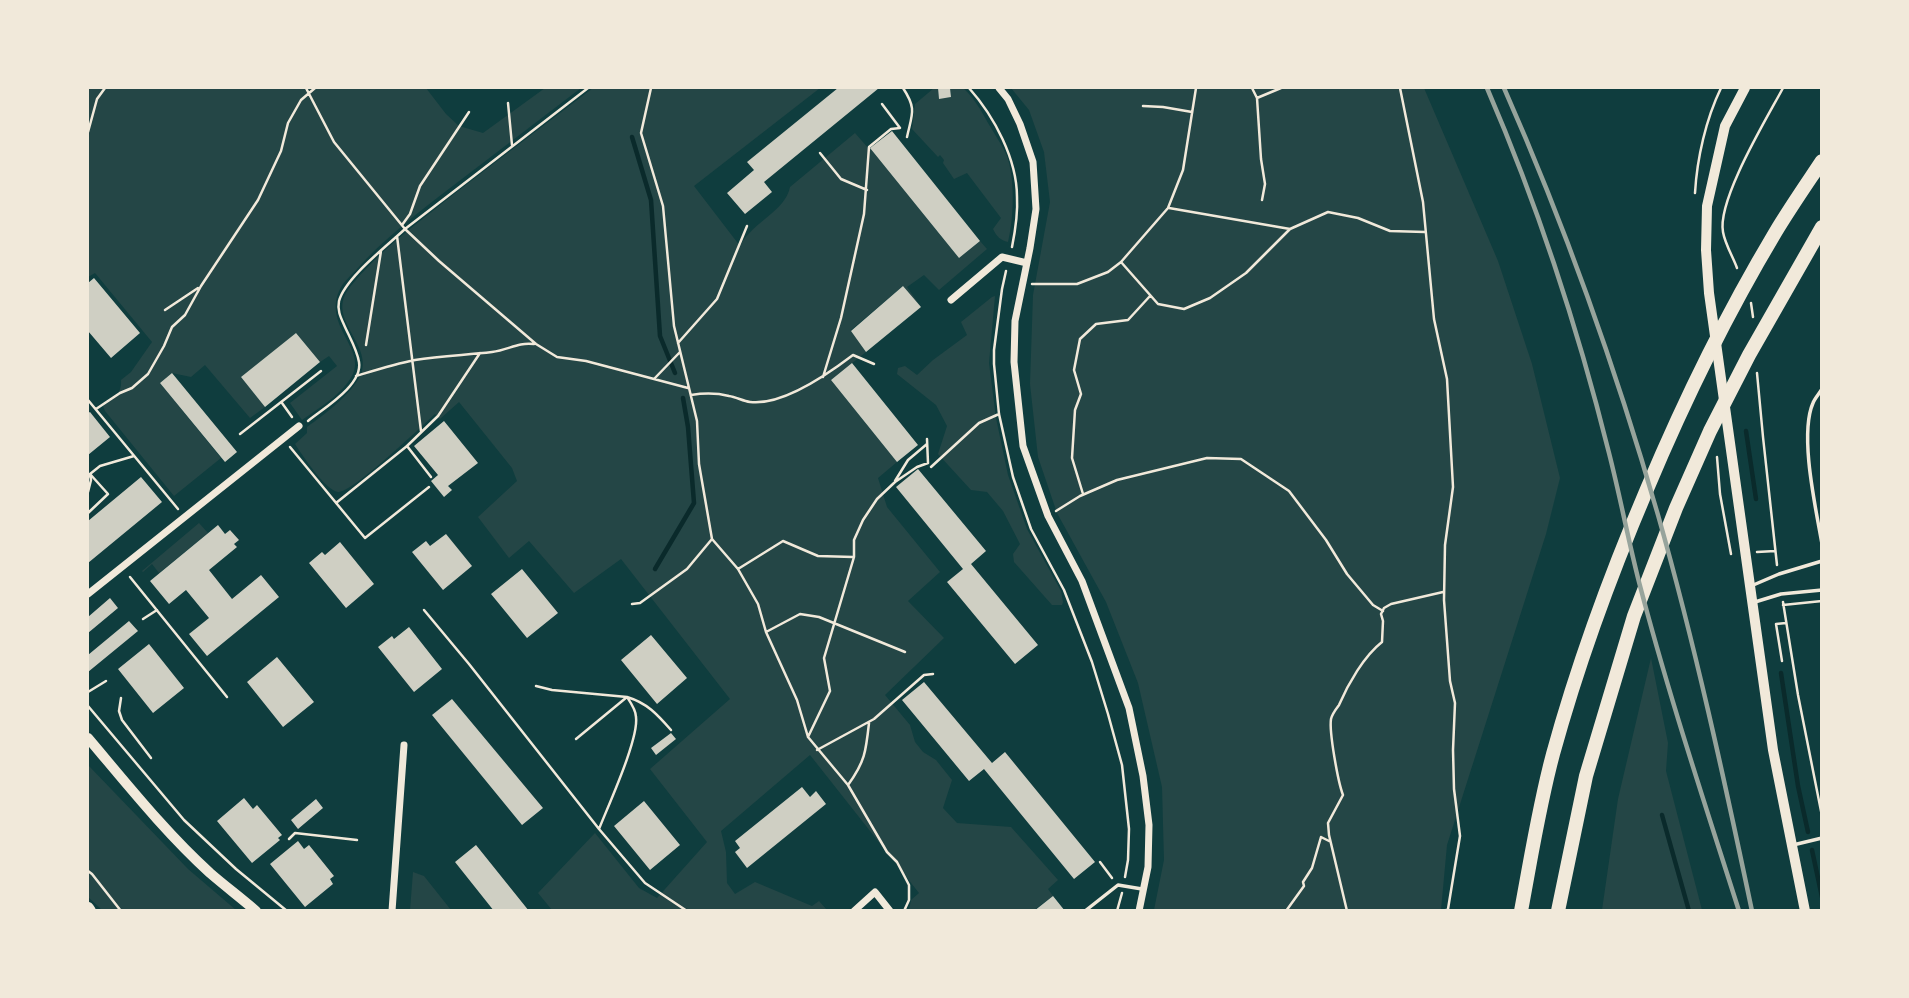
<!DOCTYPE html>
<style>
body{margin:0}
#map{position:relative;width:1909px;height:998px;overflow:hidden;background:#0f3d3e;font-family:Helvetica,sans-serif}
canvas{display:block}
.frame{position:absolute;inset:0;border:89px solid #f1e9da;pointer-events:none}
</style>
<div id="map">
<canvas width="1909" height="998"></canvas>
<div class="frame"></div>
</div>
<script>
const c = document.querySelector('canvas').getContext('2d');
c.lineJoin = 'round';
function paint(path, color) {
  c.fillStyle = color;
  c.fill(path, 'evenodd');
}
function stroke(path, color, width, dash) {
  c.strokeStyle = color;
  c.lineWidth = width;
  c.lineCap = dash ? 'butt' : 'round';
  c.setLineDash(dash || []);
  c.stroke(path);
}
const green = new Path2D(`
 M88 88H426L446 114 459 126 483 133 545 88H581C533 125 485 161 437 198 409 220 381 242 357 269 352 274 347 279 343 284 318 322 366 347 353 374 343 394 319 408 302 420L290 403 337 366 329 356 320 362 296 333 241 377 265 407 250 418 205 365 191 377 172 373 160 383 221 458 174 496 105 411 103 406C114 398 122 394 121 380L131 372 152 342 95 273 88 277Z
 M593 88H606L608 89 611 88H820L694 186 740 246C753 221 785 212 790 187L855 133 869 149 870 148 959 258 980 241 987 249 939 290 924 275 907 287 921 307 903 286 851 330 866 352 831 380 897 462 878 478 887 507 940 572 908 601 944 638 885 695 910 725 915 742 923 752 936 760 952 780 943 808 957 823 1011 827 1058 880 1048 889 1053 896 1034 910H909L911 900 919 893 810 755 721 831 726 852 727 883 735 894 755 882 812 906 819 901 827 910H552L538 893 595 833 639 888 657 898 707 842 650 769 730 699 621 559 574 593 529 541 509 558 478 517 517 481 512 468 459 402 440 419 435 414C421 427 352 493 338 492 325 490 303 456 295 444L307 433V427C324 415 356 391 362 371 370 341 325 318 350 287 378 252 415 225 449 198 497 161 545 124 593 88Z
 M934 88H938L939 98 951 97 950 88H963C974 98 981 110 988 123 994 133 1002 145 1007 156 1015 179 1014 218 1008 242 1000 240 997 237 993 229L1001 218 967 173 954 179 943 163 944 160 940 155 938 157 912 129 915 104Z
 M1011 88H1424L1498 261 1532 364 1560 478 1546 534 1447 845 1441 910H1154L1164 860 1162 787 1138 683 1106 602 1057 513 1038 457 1030 384 1033 295 1050 202 1044 152 1029 110Z
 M995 296 989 363 996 418 1008 475 1027 529 1061 591 1063 602 1062 605H1052L1014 562 1013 554 1020 544 1003 511 987 492 971 490 938 454 947 426 936 405 897 374 898 368 905 366 917 375 933 360 967 335 961 322 992 297Z
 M199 523 208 533 159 573 152 564 143 572 142 571Z
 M1651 658 1668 743 1666 771 1702 910H1602L1618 799Z
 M88 765 188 869 236 910H102L88 897Z
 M413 872 424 876 451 910H410Z`);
const stream = new Path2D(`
 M632 137 651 200 660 336 675 373
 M1746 431 1756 499
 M655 569 694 503 688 427 683 398
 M1781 673 1798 786 1808 832
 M1662 815 1689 911
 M1812 850 1822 897`);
const building = new Path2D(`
 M838 88H879L764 182 772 192 745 214 727 193 754 170 747 162Z
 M938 88H950L951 97 939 99Z
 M892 131 980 241 959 258 870 148Z
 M94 278 140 333 111 358 88 331V283Z
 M903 286 921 307 866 352 851 331Z
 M296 333 320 362 265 407 241 377Z
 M852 363 918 445 897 462 831 380Z
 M172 373 237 452 225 462 160 383Z
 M90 412 110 437 88 455V413Z
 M444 421 478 463 448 486 452 490 444 497 431 481 438 475 414 446Z
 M918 469 986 551 971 564 1038 645 1015 664 947 582 963 569 896 487Z
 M141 477 162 502 88 563V521Z
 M218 525 225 534 230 530 239 540 234 544 237 547 209 570 232 599 261 575 279 597 207 656 189 634 209 618 186 590 169 604 150 581Z
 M446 534 472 566 443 590 412 552 426 541 430 546Z
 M340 542 374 584 346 608 309 563 322 552 325 555Z
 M522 569 558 613 527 638 491 594Z
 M110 598 118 608 88 633V617Z
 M129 621 138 631 88 672V655Z
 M409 627 442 669 414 692 378 647 392 636 394 639Z
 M651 635 687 678 657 704 621 660Z
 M149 644 184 688 153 713 118 669Z
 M277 657 314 702 283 727 247 682Z
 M924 682 992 763 1005 752 1095 862 1074 879 984 769 969 781 902 700Z
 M452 699 543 808 522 825 432 715Z
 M671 733 676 739 656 755 651 748Z
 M802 787 810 797 816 791 826 804 747 868 735 852 740 848 735 841Z
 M244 798 253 809 257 805 282 835 278 838 280 840 252 863 217 821Z
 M316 799 323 808 298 829 291 820Z
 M644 801 680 845 650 870 614 826Z
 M298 841 304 849 309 845 334 876 330 879 333 884 305 907 270 864Z
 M476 845 529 911H494L455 862Z
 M1053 896 1065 911H1034Z`);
const path = new Path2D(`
 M306 88 334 142 405 229 439 261 536 344 557 357 586 361 688 388
 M651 88 641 133 663 206 674 326 697 421 699 464 712 539 738 569 758 604 766 632 797 700 808 737 848 785 887 852 897 862 909 885V900L904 911
 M903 88C917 109 912 114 907 137
 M969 88C994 116 1017 159 1017 197 1018 213 1015 232 1012 247
 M1252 88 1257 98 1261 159 1265 184 1262 200
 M1400 88 1423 202 1434 319 1447 379 1453 487 1445 545 1444 600 1450 681 1455 703 1453 750 1454 789 1460 836 1448 909 1444 911
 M1257 98 1281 88
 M508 103 512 145
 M1143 106 1163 107 1192 112
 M88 132 97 99 105 88
 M820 153 841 179 867 190
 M1695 193C1697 158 1706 119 1721 88
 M1169 208 1290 229
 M402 225 410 214 420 186 469 112
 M397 236 421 431
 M1121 262 1158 304 1184 309 1210 298 1246 273 1290 229 1328 212 1358 218 1390 231 1425 232
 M1737 268C1733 257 1725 244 1723 232 1717 200 1767 118 1783 88
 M1006 271 1002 289 994 350V364L999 414 1013 477 1031 529 1064 590 1092 662 1108 714 1122 765 1129 829 1128 860 1125 877
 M1032 284H1077L1108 272 1121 262 1168 208 1183 170 1196 88
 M1751 303 1753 317
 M165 310 198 288
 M678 343 717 299 747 226
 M366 345 381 251
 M1757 373 1763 437 1777 565
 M356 376C376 370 395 364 415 360 441 356 466 355 492 352 509 350 517 342 534 344
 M823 377 841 318 864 214 869 147 891 129 900 128 882 104
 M654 379 680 352
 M691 395C704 393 717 393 729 396 736 397 743 401 750 402 782 406 828 374 853 355L874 364
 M88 400 178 509
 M282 403 292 417
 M96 409 120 393 132 388 148 374 164 346 172 327 185 315 201 286 258 200 281 151 288 123 301 100 315 88
 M308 421C324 408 363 385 359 362 357 350 350 338 345 327 341 318 337 311 339 301 345 278 387 246 405 229L588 88
 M240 434 321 371
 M407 446 438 416 480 353
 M290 447 365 538 429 487
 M1717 457 1720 494 1731 554
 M931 467 979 423 999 414
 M88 477 90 474 108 494 88 513
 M895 481 908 460 927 444
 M88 492 91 480 90 474 100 466 134 456
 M1083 494 1072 458 1075 410 1081 394 1074 370 1080 339 1096 324 1128 320 1150 296
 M336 503 407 446 431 477
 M1056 511 1080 496 1117 480 1207 458 1241 459 1289 491 1326 540 1347 574 1373 605 1383 611
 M1757 552 1775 551
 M738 569 783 541 818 556 853 557
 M130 577 227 697
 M1783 602 1798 695 1822 816
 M632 604 640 603 687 569 712 539
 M1783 605 1822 601
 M424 610 469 664 599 829 645 883 687 911
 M143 619 157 610
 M766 632 800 614 819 617 905 652
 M1782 661 1776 624 1786 623
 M536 686 552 690 627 697C631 703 636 710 636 717 639 739 608 806 599 829
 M88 692 106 681
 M121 698 119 711 122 720 151 758
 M88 706 184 820 236 869 287 911
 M808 737 830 691 824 658 854 557V540L863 520 877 499 895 482 917 467 928 463 927 439
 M576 739 627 697C647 703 657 714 671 730
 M817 750 874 719 924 675 933 674
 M848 785C865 762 866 751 869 723
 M289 839 295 833 357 840
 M1100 862 1112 878
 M88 871 92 874 121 911
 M1117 911 1122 893
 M1286 911 1304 886 1303 882 1312 868 1321 837 1329 841
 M1347 911 1329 835 1328 823 1343 795C1338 782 1329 732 1331 719 1332 714 1336 709 1339 705 1348 684 1364 656 1382 642L1383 621 1381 614 1384 608 1391 604 1443 592`);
const service = new Path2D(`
 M1822 389C1819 394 1815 398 1813 403 1799 435 1816 509 1822 544
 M1751 586 1779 574 1822 561
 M1755 602 1781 594 1822 590
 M1793 845 1822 838
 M1085 911 1118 885 1142 889`);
const minor = new Path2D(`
 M999 88 1008 99 1020 124 1033 162 1036 209 1030 248 1015 321 1014 362 1023 446 1048 516 1082 581 1129 708 1143 776 1149 825 1148 867 1139 911
 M951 300 1002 257 1027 263
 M88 594 299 426
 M392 911 404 745
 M854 911 875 892 890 911`);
const tertiary = new Path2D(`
 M88 738C127 784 165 832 210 873 225 886 241 898 256 911`);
const secondary = new Path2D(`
 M1745 88 1725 126 1707 206 1706 250 1709 293 1773 750 1805 911`);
const primary = new Path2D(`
 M88 908 90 911`);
const motorway = new Path2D(`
 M1521 911C1531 858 1539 806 1553 754 1578 663 1610 576 1647 489 1684 401 1726 315 1775 233 1790 208 1806 185 1822 161
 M1558 911 1586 776 1634 616 1676 508 1710 431 1749 355 1822 227`);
const rail = new Path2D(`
 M1487 88C1538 206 1578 329 1609 453 1620 496 1628 539 1639 582 1668 693 1704 801 1739 911
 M1504 88C1565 226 1616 369 1658 515 1695 645 1724 778 1752 911`);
paint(green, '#244646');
stroke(stream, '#0a2a2b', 4.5);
paint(building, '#cfcfc3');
stroke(path, '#f1e9da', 2.5);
stroke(service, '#f1e9da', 3.5);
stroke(minor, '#f1e9da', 7);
stroke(tertiary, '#f1e9da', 10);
stroke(secondary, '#f1e9da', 10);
stroke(primary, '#f1e9da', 12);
stroke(motorway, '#f1e9da', 14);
stroke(rail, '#97a49c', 4.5);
</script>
